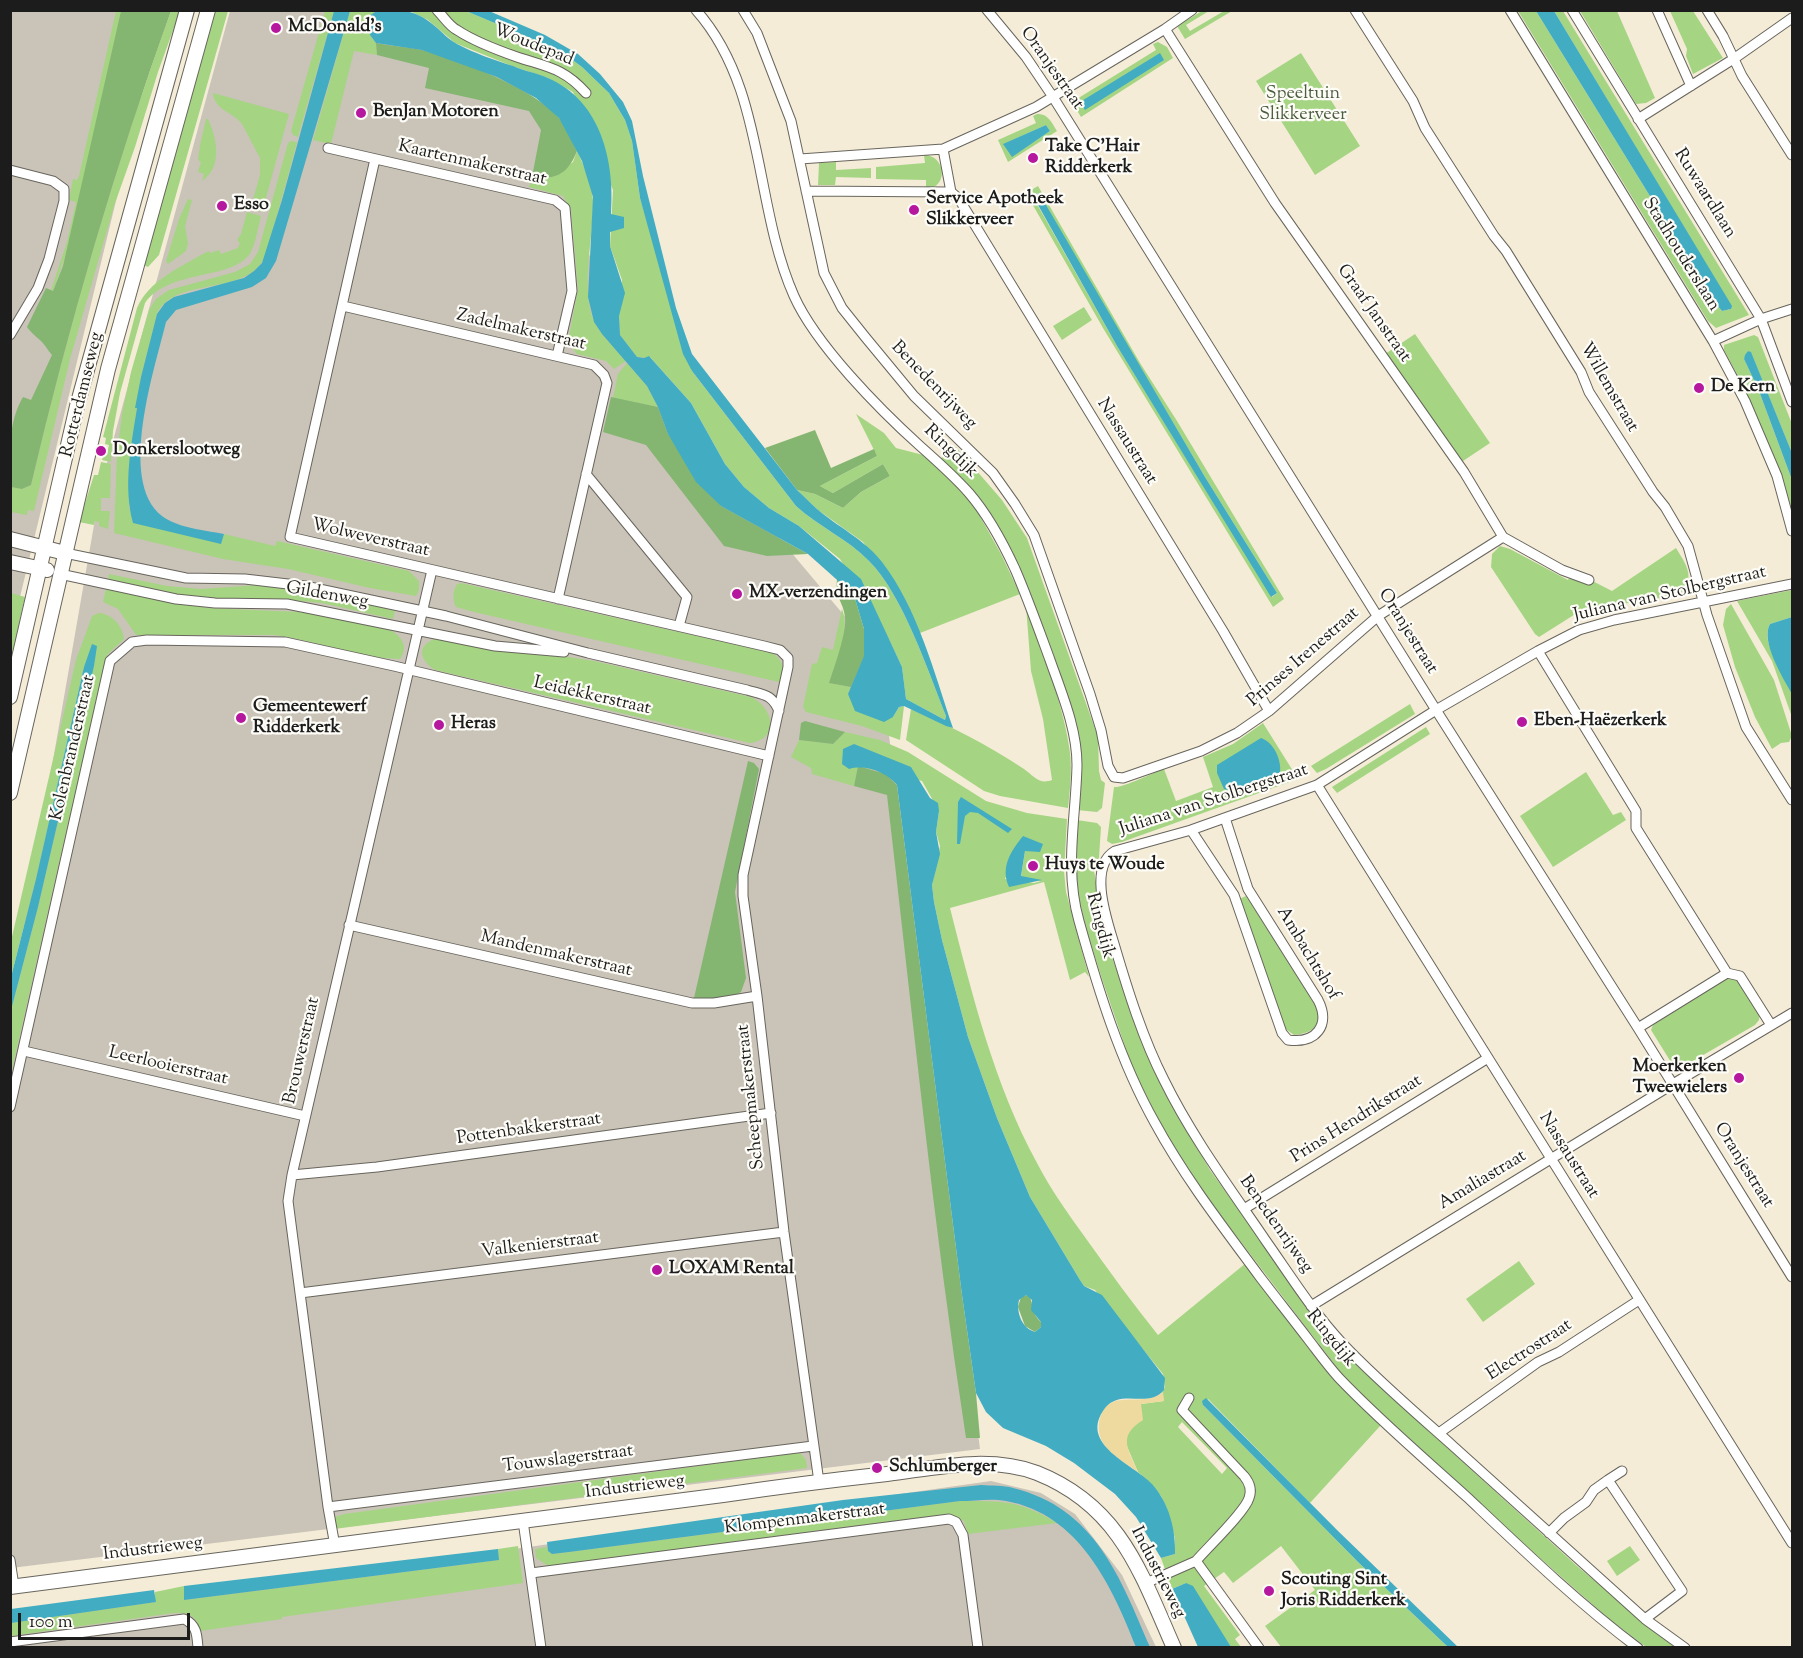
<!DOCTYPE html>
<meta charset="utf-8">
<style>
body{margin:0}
#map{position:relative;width:1803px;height:1658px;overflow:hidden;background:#f4ecd7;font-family:"Sorts Mill Goudy",serif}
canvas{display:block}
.frame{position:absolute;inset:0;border:12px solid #1c1c1c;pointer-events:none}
.scale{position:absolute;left:18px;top:1613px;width:172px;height:27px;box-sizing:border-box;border:3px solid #1c1c1c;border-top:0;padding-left:8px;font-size:18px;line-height:21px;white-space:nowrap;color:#1c1c1c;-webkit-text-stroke:4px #fdfcf7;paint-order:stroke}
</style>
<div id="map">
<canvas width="1803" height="1658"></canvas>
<div class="frame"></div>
<div class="scale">100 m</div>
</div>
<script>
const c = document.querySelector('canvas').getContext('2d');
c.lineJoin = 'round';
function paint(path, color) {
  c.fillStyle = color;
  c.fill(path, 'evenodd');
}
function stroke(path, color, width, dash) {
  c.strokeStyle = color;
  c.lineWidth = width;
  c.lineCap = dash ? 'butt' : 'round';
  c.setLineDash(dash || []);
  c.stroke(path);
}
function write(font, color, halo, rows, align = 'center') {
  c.font = font + ' "Sorts Mill Goudy",serif';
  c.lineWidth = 4.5;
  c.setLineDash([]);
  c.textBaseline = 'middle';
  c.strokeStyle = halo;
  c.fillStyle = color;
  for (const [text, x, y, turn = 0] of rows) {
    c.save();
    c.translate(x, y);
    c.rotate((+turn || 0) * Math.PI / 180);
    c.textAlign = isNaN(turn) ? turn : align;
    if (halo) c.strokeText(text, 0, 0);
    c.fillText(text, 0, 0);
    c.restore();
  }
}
const industrial = new Path2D(`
 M11 11H162L11 634Z
 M230 11H370L525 83 607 302 759 514 879 657 980 1449 11 1568V1001L101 485Z
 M991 1481 1041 1493 1075 1514 1122 1575 1156 1647 11 1648 10 1621Z`);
const green = new Path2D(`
 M116 11H121L70 243 53 291 51 290 67 242 76 202 69 200 73 179 77 180 79 176Z
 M171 11H180L158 72 135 147 114 206 70 359 34 511 28 510 27 515 11 512 10 487 23 489 31 485C69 324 115 166 171 11Z
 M215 11H228L159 255 148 267 143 265Z
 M325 11H334L298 137 293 135 291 131Z
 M350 11H376L371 15 370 35 376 43 377 55 354 51 331 144 313 140Z
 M410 11H431L436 14 438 11H466L559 50 582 67 609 93 625 120 632 141 640 198 692 371 796 506C819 527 848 539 869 561 903 595 928 671 946 716L945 720 906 699 902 667 889 640 840 559 799 526 769 508 744 487 725 464 691 403 650 357 644 358 637 357 620 335 619 316 622 280 610 246 613 190 573 92 548 78 512 66 455 43 428 20Z
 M1202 11H1209L1186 25 1190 31 1224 11H1232L1185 39 1177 26Z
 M1518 11H1536L1717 305 1722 311 1731 309V306L1554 11H1563L1749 315 1716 328 1708 321Z
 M1580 11H1617L1655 98 1646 103 1636 104Z
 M1670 11H1693L1723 58 1693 74 1686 56 1687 49Z
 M1158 42 1167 47 1173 58 1081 117 1072 102 1156 50 1153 44Z
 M1301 53 1360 146 1315 175 1256 81Z
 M213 93 289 114 262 212 250 209 249 206V202L252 203 260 175V158L242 124C232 111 215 111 213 93Z
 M1037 114C1048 113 1052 123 1057 131L1008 162 998 140 1036 123 1033 116ZM1046 125 1050 131 1012 156 1004 144Z
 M206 119H208C217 138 223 167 202 181L204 174 198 172 201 162 198 160 200 145Z
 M291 141 297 142C289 172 281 202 272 232 269 243 267 257 259 266 235 294 172 279 157 314L141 377 132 444 129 509 221 543 224 534 275 546 277 541 409 571 419 581V590L416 596 370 588 288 569 223 559 114 533 117 454 122 414 131 372 149 310 156 299 169 290 235 272 250 264 258 252 288 143Z
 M577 151C584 166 592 184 593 200 594 235 580 290 594 321 601 336 615 348 626 361L614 369 606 361 577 354 568 342 578 289 571 209 563 196 529 187 532 177 546 179 573 162Z
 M924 155C946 155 949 188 926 189V180L876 179V167L925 163Z
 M836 162V170L871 168V178L836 177 835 185H818L819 163Z
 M1038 186 1140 363 1177 421 1284 599 1273 607 1103 328 1026 193ZM1038 193 1205 477 1277 593 1272 597 1117 346 1033 197Z
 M188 199 192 200 185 226 188 243 186 251 168 264 166 261 179 219Z
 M247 212 261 216C258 228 256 242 251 252 234 281 170 268 145 303L120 393 113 431 111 462 102 460 104 453H107L109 445 105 444 106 438 103 437 137 308C149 281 177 269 201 255L209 251 210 253 219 250 221 254 238 248 240 243 237 240 241 234Z
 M1084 307 1092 320 1062 340 1053 326Z
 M1415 334 1490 443 1460 463 1385 354Z
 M1754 335 1758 337 1792 424V453L1751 353 1748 351 1744 359 1759 391 1792 480V516C1777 458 1753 403 1724 350V345Z
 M627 363 647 386 658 407 613 398 618 374Z
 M856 414 884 433 896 448 923 455 950 478 972 502 1001 554 1020 594 920 633 901 593 863 542 818 510 797 490 815 494 843 508 861 492 890 476 883 464 833 493 820 486 877 456Z
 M956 447 1002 500 1027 538 1098 737 1099 771 1101 780 1105 783 1102 808 1097 812 1077 810 1079 778 1054 660 1036 610 1007 547 940 459Z
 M101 462 111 464 110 498H101V511H110L108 529 99 526V522L95 521 94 525 79 522 94 475H98Z
 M1500 546 1510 549 1568 580 1573 571 1612 591 1676 548C1687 566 1695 576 1681 595L1588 609 1577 613 1539 637 1535 634 1491 567 1492 554Z
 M109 574 167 586 201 589 258 585 308 589 395 611 393 619 322 603 279 599H205L160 593 108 582Z
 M461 583 772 653C784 660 785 670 779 682L474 612 456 607C452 599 453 591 457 584Z
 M106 589 208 608 301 612 390 630C402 636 409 647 400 659 357 658 316 640 273 635H136L118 609 103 602Z
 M1792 590V617L1770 624C1759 643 1786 675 1792 693 1794 700 1792 710 1792 717L1772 661 1737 601Z
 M11 593 25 597 11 659 10 593Z
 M1731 604 1774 680 1792 736 1789 742 1781 743 1772 749 1755 717 1735 667 1723 625 1726 609Z
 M1026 606C1042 651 1064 705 1070 753 1072 771 1070 790 1068 808L1000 796 984 791 906 740 911 709C951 726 988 745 1024 769 1034 776 1039 785 1052 780L1043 719 1031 671Z
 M842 609C850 628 836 663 829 683L851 687 848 694 893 717 899 707 904 706 900 740 862 726 806 712 803 707 812 664 817 663 822 647 833 650Z
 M99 613C112 614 123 626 124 639L108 654 104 665 11 1074V1010L38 907 94 666 84 667 36 879 11 977V941L76 660 92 616Z
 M437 638 496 651 569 657 594 661 751 697C774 708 780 739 750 743L435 670C419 660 416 645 437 638Z
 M1410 704 1415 714 1326 769 1317 773 1311 766Z
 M1263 723 1298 779 1122 842 1112 844 1107 841 1114 787C1123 788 1152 773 1164 769L1176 801 1213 787 1203 757 1233 744Z
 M1426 727 1430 734 1337 793 1332 787Z
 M845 732 880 740 908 752 986 801 1027 813 1067 819 1064 871 1066 892 1089 977 1085 972 1070 980 1044 882 950 908C972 994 994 1084 1037 1163 1051 1190 1069 1215 1087 1240 1110 1272 1133 1304 1158 1335L1246 1263 1381 1425 1310 1503 1209 1400 1208 1399 1203 1405 1358 1562 1448 1647H1281L1265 1626 1315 1590 1281 1546 1233 1583 1224 1572 1204 1586 1240 1635 1235 1639 1241 1647H1231L1186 1583 1172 1589 1161 1558 1175 1554V1538L1166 1507 1161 1496 1145 1478 1138 1472 1126 1444 1127 1433 1133 1426 1141 1404 1164 1401 1162 1393 1165 1387 1163 1374 1095 1290 1084 1286 1080 1280 1030 1197 997 1118 968 1037 942 940 934 902 932 885 940 846 936 832 939 811 922 781 858 766 854 786 812 774 811 768 791 757 799 740 833 744ZM1023 836 1025 851 1021 877 1041 881 1034 883 1005 879ZM1182 1422 1227 1468 1222 1474 1178 1427Z
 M1586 772 1613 815 1621 812 1626 820 1553 867 1520 816Z
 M1077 820 1097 823 1101 827 1099 858 1093 866 1109 949 1138 1030 1164 1091 1210 1170 1321 1325 1341 1350 1376 1383 1577 1566 1674 1647H1646L1609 1619 1515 1536 1347 1381 1199 1187 1159 1124 1132 1067 1102 979 1084 922 1075 878Z
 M1246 896 1316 1004C1323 1024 1315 1033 1294 1035L1284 1028 1239 899Z
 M1733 973 1760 1011 1759 1020 1755 1025 1686 1065 1678 1068 1674 1067 1651 1030 1653 1025Z
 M1519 1261 1535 1284 1483 1322 1466 1299Z
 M795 1453 801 1454 806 1460 807 1468 334 1529 332 1518 344 1514Z
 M960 1501C1003 1501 1019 1500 1057 1523L968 1534 964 1521 951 1516 845 1527 550 1567 536 1558 535 1549 547 1547 548 1551 553 1554 569 1552Z
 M518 1546 523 1583 282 1617V1619L200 1631C197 1615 188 1613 174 1613L11 1636 10 1623 155 1602V1592L184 1586V1600L499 1560 498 1549Z
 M1630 1546 1640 1560 1617 1576 1607 1561Z`);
const forest = new Path2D(`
 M121 11H171C115 166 69 324 31 485L22 489 11 487C10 457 7 424 23 397L31 400 52 355C48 351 46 346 42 342 37 337 32 334 27 327L46 288 53 291 63 266Z
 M376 43C391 46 407 47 422 50 456 58 539 91 560 119 567 128 572 141 577 151 568 174 556 180 532 177L541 130 529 111 425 88 429 68 377 55Z
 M611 397 658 407 668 434 721 506 808 554 767 556 724 546 646 445 603 432Z
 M815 430 831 468 874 449 877 456 820 486 833 493 883 464 890 476 861 492 843 508 815 494 797 490 765 448Z
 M837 579 854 595 864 629V657L851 687 829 683C834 668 847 632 845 617 843 600 835 600 837 579Z
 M805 721 845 732 833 744 799 740 801 723Z
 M748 761 754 763 759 769 735 892 746 978 741 992 729 999 694 998Z
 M858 766 886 774 897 785 962 1295 976 1393 980 1438H966C933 1224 912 1009 887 795L854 786Z
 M1026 1295 1030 1297C1034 1308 1031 1312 1041 1322V1327L1035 1332 1025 1326 1018 1307 1021 1297Z`);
const sand = new Path2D(`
 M1163 1392 1164 1401 1141 1404 1143 1420C1117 1436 1128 1449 1138 1472 1121 1460 1096 1448 1099 1424 1104 1384 1142 1410 1163 1392Z`);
const water = new Path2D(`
 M334 11H350L276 261 266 278 252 287 176 310 166 322C155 368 117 481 162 516 178 528 204 530 224 534L221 544 133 523C123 486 131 446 137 408H135L141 377 157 314 165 303 174 297 244 278 254 271 262 263 282 200Z
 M376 11C402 10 414 8 436 27 442 32 449 40 457 44 474 53 494 60 513 66 524 71 537 73 548 78 601 101 615 161 611 214L624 217V228L610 232V246L625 293 619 316 620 335 637 357 644 358 649 356 691 403 725 464 744 487 769 508 799 526 861 579 902 667 906 699 945 720 946 716C928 671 903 595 869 561 848 539 819 527 796 506L692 371 683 354 640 198 632 141 625 120 609 93 582 67 559 50 466 11H489L545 35 578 54 600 74 623 102 632 121 643 176 676 308 692 354 797 490C804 496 810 503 817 509 838 527 864 539 882 562 918 609 934 672 953 728L946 726 904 706 899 707 893 717 884 722 855 711 848 694 864 656V629L854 595 808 554 721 506 696 482 668 434 658 407 647 386 602 334 594 322 588 297 593 197 582 161 559 118 536 98 497 77 422 50 376 43 370 35 371 15Z
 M1536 11H1554L1732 306 1731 309 1722 311 1717 305Z
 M1160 53 1164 60 1085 110 1080 102Z
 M1046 125 1050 131 1012 157 1003 144Z
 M1039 193 1205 477 1277 593 1271 597 1117 346 1033 196Z
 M1748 351 1751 352 1792 453V480L1759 391 1744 359 1745 355Z
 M1792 617V694C1783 678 1760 641 1770 624Z
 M92 644 97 646 94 666 38 907 11 1010V977L36 879 84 667Z
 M1261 738C1274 742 1282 761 1280 773 1273 782 1235 792 1224 789L1217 773V765Z
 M854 744 911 767 930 798 938 803 939 811 936 832 940 854 932 885 934 902 942 940 968 1037 997 1118 1030 1197 1080 1280 1084 1286 1102 1295 1165 1378 1164 1390C1149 1409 1121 1388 1105 1408 1077 1445 1134 1464 1152 1484 1169 1503 1176 1530 1175 1554L1161 1558 1136 1517 1115 1494 1074 1463 1046 1446 1003 1428 986 1412 976 1393 962 1295 897 785C887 772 865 764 849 769L842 764 843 749ZM1026 1295 1032 1300 1031 1310 1041 1322V1327L1035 1332C1022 1328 1016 1313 1019 1300Z
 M961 797 1012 829 1008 833 978 813 970 812 965 816 960 844H957L958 802Z
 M1023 836 1043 844 1040 852 1025 851 1021 876 1042 880 1009 887C1000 867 1011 851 1023 836Z
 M1206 1398 1338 1531 1458 1647H1448L1358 1562 1203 1405 1202 1401Z
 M981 1485C992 1486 1003 1485 1013 1488 1095 1508 1120 1577 1150 1647H1136C1112 1586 1079 1514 1006 1501 992 1498 974 1501 960 1501L569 1552 552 1554 548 1551 547 1542 843 1500Z
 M498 1549 499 1560 184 1600V1586Z
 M1186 1583 1193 1586 1231 1647H1198L1172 1589Z
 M154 1590 156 1602 11 1623V1609Z`);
const street = new Path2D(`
 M437 10C444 17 449 26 457 30 475 42 497 50 517 57 547 67 564 68 586 93
 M696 10C766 89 753 204 794 296 816 345 879 409 920 446 937 461 954 476 969 493 988 515 1003 543 1015 569 1028 599 1039 630 1050 660 1062 694 1077 729 1077 765 1076 817 1064 869 1079 921 1098 989 1120 1061 1155 1123 1185 1178 1223 1227 1260 1277 1276 1298 1292 1318 1308 1339 1318 1352 1328 1366 1339 1378 1379 1420 1425 1459 1468 1498 1523 1550 1577 1602 1638 1648
 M743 10 757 33 791 121 824 273 842 308 866 338 914 396 993 473 1015 504 1034 535 1090 694 1101 730 1108 766 1114 777 1123 778 1201 751 1237 733 1269 711 1378 616 1503 537
 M987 10 1026 57 1053 97 1436 710 1638 1028 1792 1277
 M1355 10 1413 101 1425 128 1494 236 1506 251 1581 372 1589 392 1653 492 1665 507 1688 546 1707 615 1746 727 1792 800
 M1510 10 1713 341 1745 401 1777 476 1792 531
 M1572 10 1761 319 1792 402
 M1657 10 1691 86
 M1707 10 1723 36 1742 76 1792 155
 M1165 29 1275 203 1464 472 1503 537 1562 570 1589 580
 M1638 119 1735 58 1792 18
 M328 148 555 200 565 208 572 291 557 356
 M375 159 290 537 764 646 780 650 788 658V667L743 875V896L757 996 784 1232 819 1482
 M800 159 943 149 1036 107 1165 29 1192 10
 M10 170 53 181 64 189V201L49 259 38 288 10 335
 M806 191 951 192 943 149
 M951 192 959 199 1223 631 1269 711
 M343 306 594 365 604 375 607 383 558 599
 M1713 341 1761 319 1792 309
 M586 474 687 597 679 626
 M65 553 186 578 245 579 305 586 446 616 588 653 747 690C764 695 772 694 779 711
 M60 574 176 599 215 603 287 604 495 646 564 652
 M1538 651 1636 811V828L1727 973
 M1317 785 1792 1543
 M1191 830 1234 895 1282 1033 1288 1040C1316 1044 1331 1025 1318 1000L1248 889 1225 818
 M349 925 692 1003H714L757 996
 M1638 1028 1727 973 1740 976 1771 1025
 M24 1051 305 1116
 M10 1107 110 661 132 642 147 640 285 642 394 666 769 756
 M292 1175 377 1167 771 1113
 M1244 1209 1488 1058
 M300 1293 784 1232
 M1311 1306 1673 1084 1792 1013
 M1189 1398 1182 1410 1244 1476C1249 1482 1252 1490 1249 1498 1245 1512 1207 1548 1196 1561
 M1439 1433 1538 1362 1559 1352 1639 1300
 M1608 1480 1622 1471
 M328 1507 813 1446
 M523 1521 541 1648
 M1549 1533 1564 1518 1586 1502 1594 1490 1608 1480 1682 1591 1645 1619
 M335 1546 328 1507 288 1201 292 1175 432 570
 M10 1560 14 1586
 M531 1573 949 1519 956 1522 963 1535 978 1648
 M1146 1583 1196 1561 1259 1648
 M10 1642 184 1619C197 1625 197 1635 198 1648
 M1685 1648 1645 1619C1581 1561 1517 1504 1453 1446 1415 1412 1376 1379 1342 1343 1313 1312 1290 1275 1266 1241 1230 1188 1192 1137 1164 1080 1143 1039 1128 991 1115 947 1108 923 1087 867 1115 851L1191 830 1317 785 1436 710 1538 651 1579 630 1614 620 1792 584`);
const secondary = new Path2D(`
 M10 539 65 553
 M10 562 47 570
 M10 697 77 406 187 10
 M10 793 108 369 208 10
 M10 1587C248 1556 485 1526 723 1495 777 1487 832 1480 887 1474 936 1468 989 1455 1037 1473 1120 1506 1141 1573 1174 1648`);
const markers = [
 [276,28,6,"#b5179e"],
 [361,113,6,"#b5179e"],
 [1033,158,6,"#b5179e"],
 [222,206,6,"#b5179e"],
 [914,210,6,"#b5179e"],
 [1699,388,6,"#b5179e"],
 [101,451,6,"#b5179e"],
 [737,594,6,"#b5179e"],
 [241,718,6,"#b5179e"],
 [1522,722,6,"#b5179e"],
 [439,725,6,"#b5179e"],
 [1033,866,6,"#b5179e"],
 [1739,1078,6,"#b5179e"],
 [657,1270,6,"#b5179e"],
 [877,1468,6,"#b5179e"],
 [1269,1591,6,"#b5179e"]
];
const poiNames = [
 ["McDonald's",288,28],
 ["BenJan Motoren",373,113],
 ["Take C'Hair",1045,148],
 ["Ridderkerk",1045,169],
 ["Service Apotheek",926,200],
 ["Slikkerveer",926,221],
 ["Esso",234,206],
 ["De Kern",1711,388],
 ["Donkerslootweg",113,451],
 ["MX-verzendingen",749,594],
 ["Gemeentewerf",253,708],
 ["Ridderkerk",253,729],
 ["Eben-Haëzerkerk",1534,722],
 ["Heras",451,725],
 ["Huys te Woude",1045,866],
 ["Moerkerken",1727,1068,"right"],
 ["Tweewielers",1727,1089,"right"],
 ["LOXAM Rental",669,1270],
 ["Schlumberger",889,1468],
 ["Scouting Sint",1281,1581],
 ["Joris Ridderkerk",1281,1602]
];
const streetNames = [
 ["Woudepad",533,46,22],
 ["Oranjestraat",1051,69,55],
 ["Kaartenmakerstraat",472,164,13],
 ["Ruwaardlaan",1704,194,58],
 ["Stadhouderslaan",1680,255,58],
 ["Graaf Janstraat",1373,314,55],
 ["Zadelmakerstraat",521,331,13],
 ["Benedenrijweg",933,386,46],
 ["Willemstraat",1608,388,60],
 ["Rotterdamseweg",83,395,-76],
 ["Nassaustraat",1126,442,58],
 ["Ringdijk",950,452,44],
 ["Wolweverstraat",370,539,13],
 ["Juliana van Stolbergstraat",1670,595,-13],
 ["Gildenweg",327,596,10],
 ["Oranjestraat",1407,632,58],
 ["Prinses Irenestraat",1304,658,-41],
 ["Leidekkerstraat",592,697,13],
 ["Kolenbranderstraat",74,748,-77],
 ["Juliana van Stolbergstraat",1214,801,-18],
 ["Ringdijk",1099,926,75],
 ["Ambachtshof",1307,954,59],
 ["Mandenmakerstraat",556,955,13],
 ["Brouwerstraat",303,1051,-77],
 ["Leerlooierstraat",168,1067,13],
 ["Scheepmakerstraat",752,1097,-96],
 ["Prins Hendrikstraat",1357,1120,-32],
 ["Pottenbakkerstraat",529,1130,-8],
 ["Nassaustraat",1568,1156,58],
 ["Oranjestraat",1743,1166,58],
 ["Amaliastraat",1483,1181,-31],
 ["Benedenrijweg",1275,1225,55],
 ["Valkenierstraat",540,1246,-7],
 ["Ringdijk",1330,1339,51],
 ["Electrostraat",1530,1351,-33],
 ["Touwslagerstraat",568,1460,-7],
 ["Industrieweg",635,1488,-7],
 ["Klompenmakerstraat",805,1520,-7],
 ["Industrieweg",153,1550,-7],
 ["Industrieweg",1157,1573,63]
];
const parkNames = [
 ["Speeltuin",1303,95],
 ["Slikkerveer",1303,116]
];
paint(industrial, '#cac3b8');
paint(green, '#a5d583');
paint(forest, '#84b671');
paint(sand, '#eeda9e');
paint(water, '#42acc2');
stroke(street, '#68655d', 11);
stroke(secondary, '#68655d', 16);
stroke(street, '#fff', 9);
stroke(secondary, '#fff', 14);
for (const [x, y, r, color] of markers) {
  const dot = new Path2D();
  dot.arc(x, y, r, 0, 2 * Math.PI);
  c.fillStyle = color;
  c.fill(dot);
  stroke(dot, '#fdfcf7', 2);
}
write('bold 18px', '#1c1c1c', '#fdfcf7', poiNames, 'left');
write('18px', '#1c1c1c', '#fdfcf7', streetNames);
write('18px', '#4c5d40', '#fdfcf7', parkNames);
</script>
